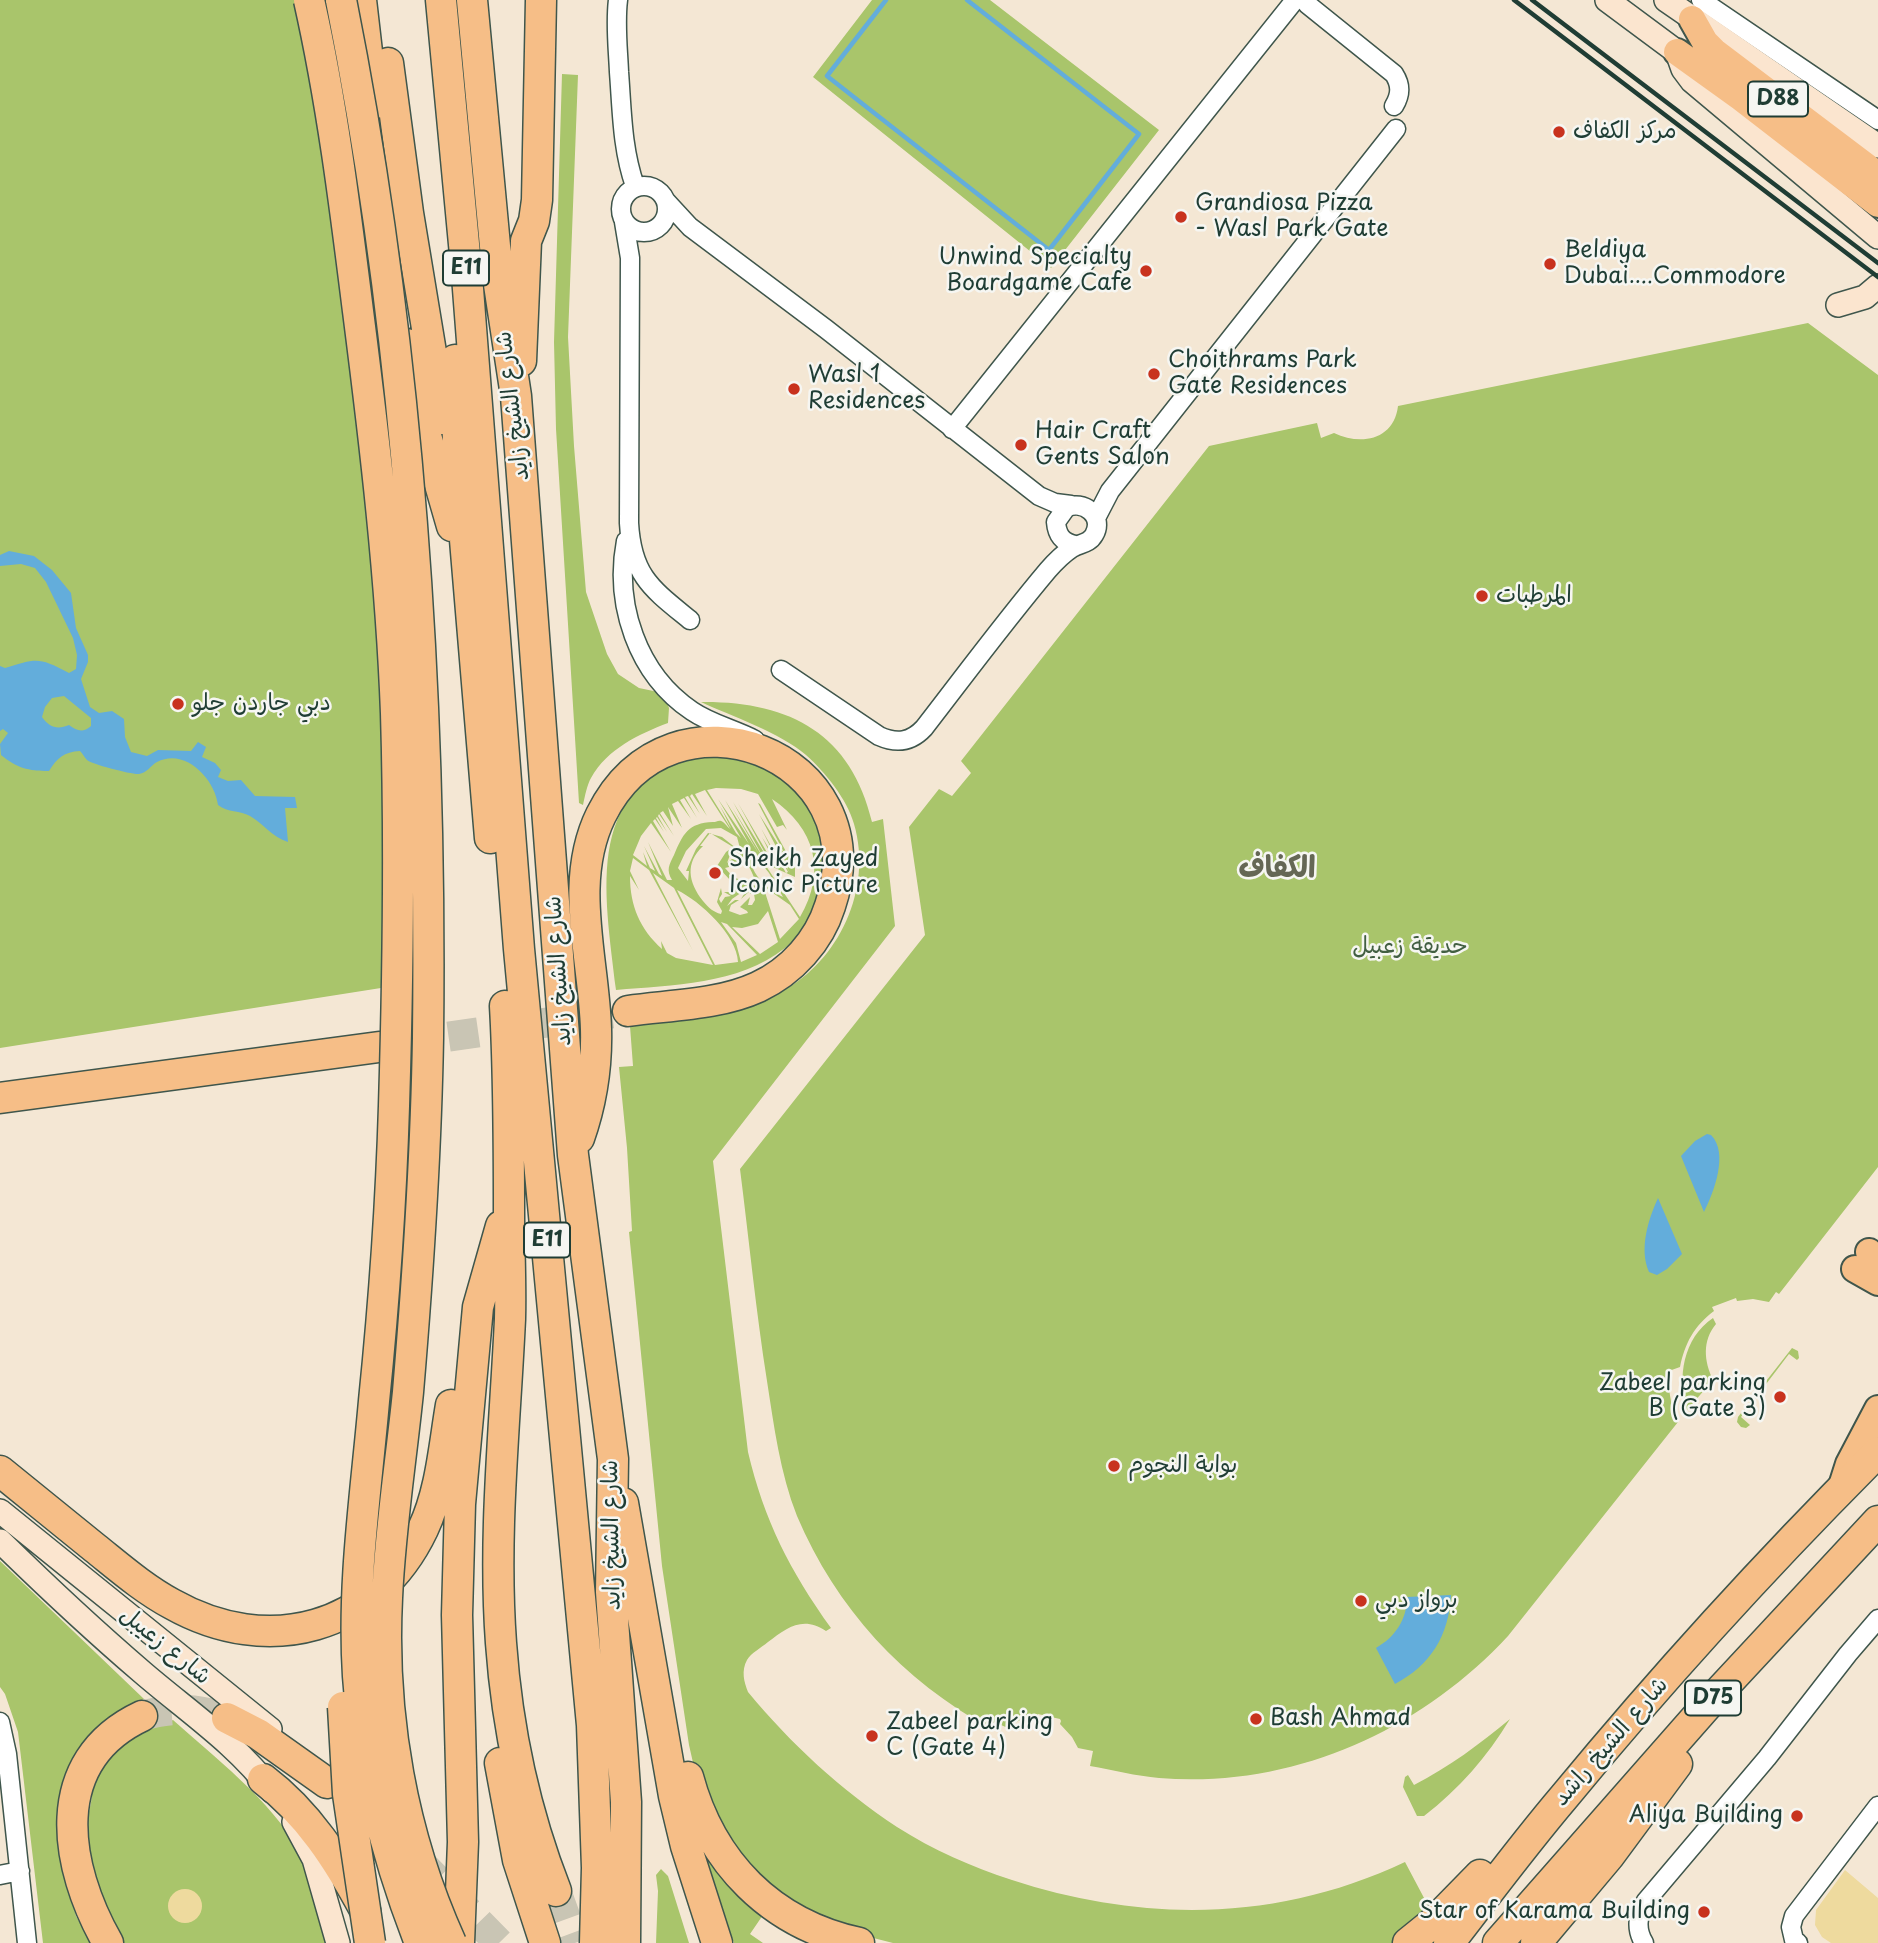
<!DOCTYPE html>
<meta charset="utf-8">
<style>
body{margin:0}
canvas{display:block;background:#f4e7d4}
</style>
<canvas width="1878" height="1943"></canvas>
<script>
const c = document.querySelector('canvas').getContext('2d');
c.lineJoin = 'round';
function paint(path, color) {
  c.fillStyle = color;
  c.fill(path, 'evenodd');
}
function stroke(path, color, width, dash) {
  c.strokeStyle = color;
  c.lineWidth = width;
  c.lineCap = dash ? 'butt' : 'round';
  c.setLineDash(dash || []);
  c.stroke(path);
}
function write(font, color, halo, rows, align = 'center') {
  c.font = font + ' "Playpen Sans","Playpen Sans Arabic",sans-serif';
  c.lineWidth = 5;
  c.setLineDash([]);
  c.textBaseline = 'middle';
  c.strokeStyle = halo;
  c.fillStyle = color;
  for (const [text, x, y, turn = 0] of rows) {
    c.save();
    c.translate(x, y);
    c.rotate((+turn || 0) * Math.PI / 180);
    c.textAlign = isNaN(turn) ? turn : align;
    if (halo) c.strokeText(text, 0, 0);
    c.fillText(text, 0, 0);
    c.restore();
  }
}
const green = new Path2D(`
 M0 0H318L433 720 419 982 0 1048Z
 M872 0H990L1159 130 1051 268 813 77Z
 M562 74 578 75 568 337 574 446 586 592 607 654 618 674 639 688 663 693 669 708 668 723C639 734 607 749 591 778 587 785 585 796 583 805L579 803 556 429 554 342Z
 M1808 323 1878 375V1167L1779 1294 1776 1292 1769 1302 1753 1299 1737 1301 1736 1298 1712 1307 1714 1311C1694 1326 1685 1343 1680 1367L1666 1372 1672 1407 1678 1422 1508 1636C1419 1732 1291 1789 1159 1778 1136 1776 1113 1770 1090 1766L1093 1751 1078 1748 1072 1737 1060 1724 1061 1721 1060 1719 1038 1714 1036 1718 1018 1721 1008 1728 994 1722 990 1728C903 1681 836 1608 797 1516 780 1473 774 1426 767 1381 756 1311 749 1240 740 1169L925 935 909 827 939 789 952 796 971 773 961 761 1209 446 1317 423 1321 438 1334 433C1361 446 1394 440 1398 406Z
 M701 702C789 701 851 733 872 822L883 819 895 926 713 1161 748 1452C764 1520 790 1571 831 1628L826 1631C803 1615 786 1628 768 1642 761 1648 751 1653 747 1660 741 1671 744 1682 748 1692 791 1744 841 1790 897 1827 933 1850 972 1867 1012 1880 1144 1923 1278 1922 1405 1862L1432 1913 1395 1943H893L842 1930 753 1882 699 1789 689 1745 662 1566 629 1232 632 1231 627 1148 619 1067 633 1066 630 1026C678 1018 738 1015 781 992 839 961 873 889 854 824 847 799 825 772 806 755 781 733 731 716 701 702Z
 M711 755C733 757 758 760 777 773 798 787 819 819 825 843 827 849 824 857 824 864 820 898 814 926 785 948 738 985 672 985 616 990 605 892 580 777 711 755ZM716 788 741 789 758 794 777 827 783 825 787 830 772 799C815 828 827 871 800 917L764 863 795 877V868L760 804 758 803 787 858 759 814 790 873 771 842 788 872 786 873 761 828 782 870 762 837 777 867 775 866 738 803 771 864 733 802 764 859 732 807 759 854 725 800 749 844 718 799 741 838 736 833 720 806 731 828 730 827 707 790ZM705 790 730 829C727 827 726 824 723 822 719 819 717 822 713 822 688 823 683 834 674 855 669 865 666 870 672 880H667L648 842 662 876 659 874 644 846 655 871 650 868 643 852 647 866 633 855 641 836 651 823 671 852 653 821 655 819 664 832 656 818 657 817 667 832 658 816 659 814 674 836 660 813 663 811 673 826 668 807 682 828 672 804 678 801 691 819 680 800 684 798 697 818 685 797 688 796 700 814 690 796 692 794 707 816 695 794ZM721 828 737 837 741 852 722 837 708 833 696 849 686 871H689L688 881 678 868 686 851 706 829ZM710 833 733 847 726 852 717 866 731 881 735 879 738 881 733 892H724L731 896 725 897 721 903 719 899 722 894 721 888 717 902 722 911 721 914C713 912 709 908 703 901 688 882 685 863 703 846H700ZM735 851C744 855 756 877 756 886L733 877 725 868 729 867 731 862 734 864 741 860 732 859 727 863 730 855 738 856ZM752 852 769 873 783 897C767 889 746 871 752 852ZM633 858 649 870 693 951 653 873 674 888 713 965 676 958 667 953 661 941 662 949C640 929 630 906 630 876L639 890 630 871ZM763 886 790 905 799 919 780 939ZM748 888 741 899 751 890 750 894H754L755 900 752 905H748L750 897 740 907 747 911 748 913 740 915 729 911 731 905 739 900H735L727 906 732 899ZM677 890C700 901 737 935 738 962L715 965ZM768 911 778 942 760 954 732 927 742 928 758 924ZM721 922 727 924 757 955 741 962 736 943Z
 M1713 1318 1716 1324C1702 1341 1704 1361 1713 1380L1687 1410C1677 1378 1683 1338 1713 1318Z
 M1792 1348 1798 1351 1799 1358 1797 1360 1789 1354 1741 1417 1750 1425 1746 1428 1741 1427 1737 1422 1738 1417Z
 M0 1561 144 1699 116 1712 87 1738 69 1771 67 1885 76 1916 91 1943H43L18 1732 5 1694 0 1687Z
 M154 1719 161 1725 173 1720C211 1754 275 1804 297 1849 311 1879 317 1912 325 1943H120L110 1929 81 1832C90 1814 96 1792 89 1772Z
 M1510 1719C1487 1757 1459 1789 1424 1816H1417L1403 1787 1405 1777 1408 1775 1414 1785C1449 1767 1480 1744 1510 1719Z
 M706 1858 734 1890 765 1912 750 1934 763 1943H734L711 1880Z
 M661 1869 668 1876 689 1943H656L658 1891 656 1875Z`);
const sand = new Path2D(`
 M1845 1870 1878 1898V1943H1831L1822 1937 1815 1925 1816 1910Z
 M168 1906a17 17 0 1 1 34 0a17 17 0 1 1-34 0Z`);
const water = new Path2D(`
 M9 551 34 556 52 570 71 593 76 628 88 655V662L81 679 90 707 99 713 112 711 124 719 125 737 131 752 147 756 158 750 191 751 198 742 206 747 202 757 215 763 221 770 218 777 228 781 241 780 255 796 295 797 297 808H285L288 842C272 837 264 824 250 816 240 810 228 813 218 805 215 779 185 747 157 762 150 766 147 773 139 774 133 775 91 764 87 760 84 757 83 754 80 751 64 752 57 758 49 771 28 771 17 768 1 755L0 744 8 733 3 729 0 731V666L5 668C37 658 39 657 69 673L76 669 77 655 73 638 46 582 35 568 21 564 0 566V555ZM64 696 91 718V726C83 733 77 731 69 725 57 730 49 727 42 717L45 707 52 698Z
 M1707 1134 1711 1135C1729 1153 1714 1192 1704 1212L1681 1156 1695 1141Z
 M1658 1198 1682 1254 1667 1269 1657 1275 1649 1272C1639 1249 1648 1220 1658 1198Z
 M1451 1595C1449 1635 1431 1665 1395 1684L1376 1648C1395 1637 1407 1620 1407 1597Z`);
const stream = new Path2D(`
 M886 0 827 76 1049 250 1139 134 967 0`);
const highwayTunnel = new Path2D(`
 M404 1043 628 1011
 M142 1716C172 1707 197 1708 227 1718
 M416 1858 499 1943
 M556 1891 575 1943`);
const street = new Path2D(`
 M618 0C615 24 618 48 619 72 622 111 622 149 635 186
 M1701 0 1878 120
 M1307 4 1394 74C1401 85 1401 94 1394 106
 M621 209a23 23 0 1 1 46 0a23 23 0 1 1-46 0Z
 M666 201 690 227 826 329 1039 496 1055 503 1071 505
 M624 222 630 258 629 523C632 576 652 589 690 620
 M952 429 1295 0
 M1096 518 1110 491 1396 129
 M626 541C614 604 637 674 692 711 711 724 734 729 755 740
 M781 670 879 736C897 744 911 742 924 728 965 675 1005 621 1048 570 1055 562 1063 554 1072 548 1080 543 1089 544 1094 535 1105 516 1083 499 1066 508L1056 522C1057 535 1062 542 1075 545
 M0 1722 7 1754 27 1943
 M0 1875 20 1871
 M1644 1943C1635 1928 1638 1915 1646 1901L1767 1758 1848 1654 1878 1619
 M1798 1943 1794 1940 1791 1927 1794 1916 1878 1806`);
const secondary = new Path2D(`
 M1607 0 1677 52 1683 69 1692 81 1878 237
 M1666 0 1878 146
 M1838 305 1865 297 1878 286
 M0 1511 270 1729
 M0 1541C46 1586 93 1630 142 1672 186 1710 237 1744 272 1791
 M294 1822 314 1859 338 1943`);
const primary = new Path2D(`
 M1692 19 1705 42 1714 51 1878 175
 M1677 52 1741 98 1878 204
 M1869 1252 1878 1262
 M1855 1269 1878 1282
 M1841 1489 1849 1464 1878 1409`);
const highway = new Path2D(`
 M361 0 373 104
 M441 0 467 276 519 949 592 1725 597 1868 595 1943
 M472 0 498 278 516 396 573 1155 613 1459 611 1592 626 1802 625 1943
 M388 63 408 213 442 419
 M407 344 424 429 452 526
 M455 360 459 468 490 838
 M521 361 526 241 534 221 537 200 541 0
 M505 1006C509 1075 509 1144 509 1213 509 1248 511 1284 510 1319 505 1426 493 1535 501 1643 507 1727 525 1812 556 1891
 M0 1098 379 1047
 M579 1138C591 1104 597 1065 596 1029 594 959 568 882 601 815 671 674 881 754 830 906 819 941 792 971 758 987 719 1005 671 1005 628 1011
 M0 1471C32 1497 63 1522 95 1548 120 1568 144 1589 172 1604 268 1658 375 1630 423 1529 441 1491 444 1446 451 1405
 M623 1503 674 1796 686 1846 717 1943
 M227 1718 258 1734 327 1783
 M500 1763 518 1860 545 1943
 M688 1777C711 1863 771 1924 859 1943
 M263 1779C308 1813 338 1860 365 1910
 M108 1943C64 1866 46 1761 142 1716
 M459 1943 463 1842 457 1615 460 1504 478 1307 501 1226
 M1408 1943 1434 1922 1480 1875
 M1449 1943C1487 1894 1524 1844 1564 1797 1663 1677 1768 1562 1878 1452
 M1498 1943 1717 1694 1878 1521
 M1536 1943 1609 1856 1677 1764`);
const rail = new Path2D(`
 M1514 0 1878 277
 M1532 0 1878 263`);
const highwayBridge = new Path2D(`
 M309 0C332 102 345 207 358 311 375 444 391 579 396 713 400 844 398 975 394 1106 391 1205 384 1303 374 1401 366 1493 352 1583 358 1676 364 1769 386 1856 420 1943
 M341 0C409 341 432 691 428 1038 426 1156 418 1274 408 1392 401 1461 390 1529 387 1598 381 1716 402 1835 451 1943
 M343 1707 348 1794 370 1943`);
const markers = [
 [1559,132,7,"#c8321e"],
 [1181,217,7,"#c8321e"],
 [1550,264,7,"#c8321e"],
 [1146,271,7,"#c8321e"],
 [1154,374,7,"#c8321e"],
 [794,389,7,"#c8321e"],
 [1021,445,7,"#c8321e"],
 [1482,596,7,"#c8321e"],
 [178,704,7,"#c8321e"],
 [715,873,7,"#c8321e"],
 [1780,1397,7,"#c8321e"],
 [1114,1466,7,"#c8321e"],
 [1361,1601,7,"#c8321e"],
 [1256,1719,7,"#c8321e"],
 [872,1736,7,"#c8321e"],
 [1797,1816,7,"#c8321e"],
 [1704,1912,7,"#c8321e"]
];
const shields = [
 [1778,99,60],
 [466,268,46],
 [547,1240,46],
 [1713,1698,56]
];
const shieldNames = [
 ["D88",1778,99],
 ["E11",466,268],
 ["E11",547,1240],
 ["D75",1713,1698]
];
const poiNames = [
 ["مركز الكفاف",1573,132],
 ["Grandiosa Pizza",1195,204],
 ["- Wasl Park Gate",1195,230],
 ["Beldiya",1564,251],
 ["Dubai....Commodore",1564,277],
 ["Unwind Specialty",1132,258,"right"],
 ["Boardgame Cafe",1132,284,"right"],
 ["Choithrams Park",1168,361],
 ["Gate Residences",1168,387],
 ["Wasl 1",808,376],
 ["Residences",808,402],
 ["Hair Craft",1035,432],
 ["Gents Salon",1035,458],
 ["المرطبات",1496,596],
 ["دبي جاردن جلو",192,704],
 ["Sheikh Zayed",729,860],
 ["Iconic Picture",729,886],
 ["Zabeel parking",1766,1384,"right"],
 ["B (Gate 3)",1766,1410,"right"],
 ["بوابة النجوم",1128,1466],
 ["برواز دبي",1375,1601],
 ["Bash Ahmad",1270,1719],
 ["Zabeel parking",886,1723],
 ["C (Gate 4)",886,1749],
 ["Aliya Building",1783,1816,"right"],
 ["Star of Karama Building",1690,1912,"right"]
];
const streetNames = [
 ["شارع الشيخ زايد",513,406,-97],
 ["شارع الشيخ زايد",559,971,-94],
 ["شارع الشيخ زايد",612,1535,-91],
 ["شارع زعيبل",165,1646,39],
 ["شارع الشيخ راشد",1611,1742,-49]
];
const parkNames = [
 ["حديقة زعبيل",1410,947]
];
const districtNames = [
 ["الكفاف",1277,869]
];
paint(green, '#a9c56b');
paint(sand, '#eeda9e');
paint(water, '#63addb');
stroke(stream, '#63addb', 4.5);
stroke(highwayTunnel, '#c9c5b4', 30, [30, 15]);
stroke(street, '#3f564c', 21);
stroke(secondary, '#3f564c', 26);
stroke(primary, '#3f564c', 30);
stroke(highway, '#3f564c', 33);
stroke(street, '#fff', 18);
stroke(secondary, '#fbe5cf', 23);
stroke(primary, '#f6be87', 26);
stroke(highway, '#f6be87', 30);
stroke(rail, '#1f3d34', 4.5);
stroke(highwayBridge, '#3f564c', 33, []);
stroke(highwayBridge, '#f6be87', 30);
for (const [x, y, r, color] of markers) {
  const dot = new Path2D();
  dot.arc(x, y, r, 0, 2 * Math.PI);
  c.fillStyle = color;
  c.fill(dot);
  stroke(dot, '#f6f6f2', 2.5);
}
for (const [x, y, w] of shields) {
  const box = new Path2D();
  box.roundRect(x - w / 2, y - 17.5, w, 35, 5);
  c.fillStyle = '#f6f6f2';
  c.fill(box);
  stroke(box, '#1f3d34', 2);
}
write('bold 21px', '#1f3d34', null, shieldNames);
write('23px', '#1f3d34', '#f6f6f2', poiNames, 'left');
write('23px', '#1f3d34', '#f6f6f2', streetNames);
write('23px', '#425f42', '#f6f6f2', parkNames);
write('bold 30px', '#656755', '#f6f6f2', districtNames);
</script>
